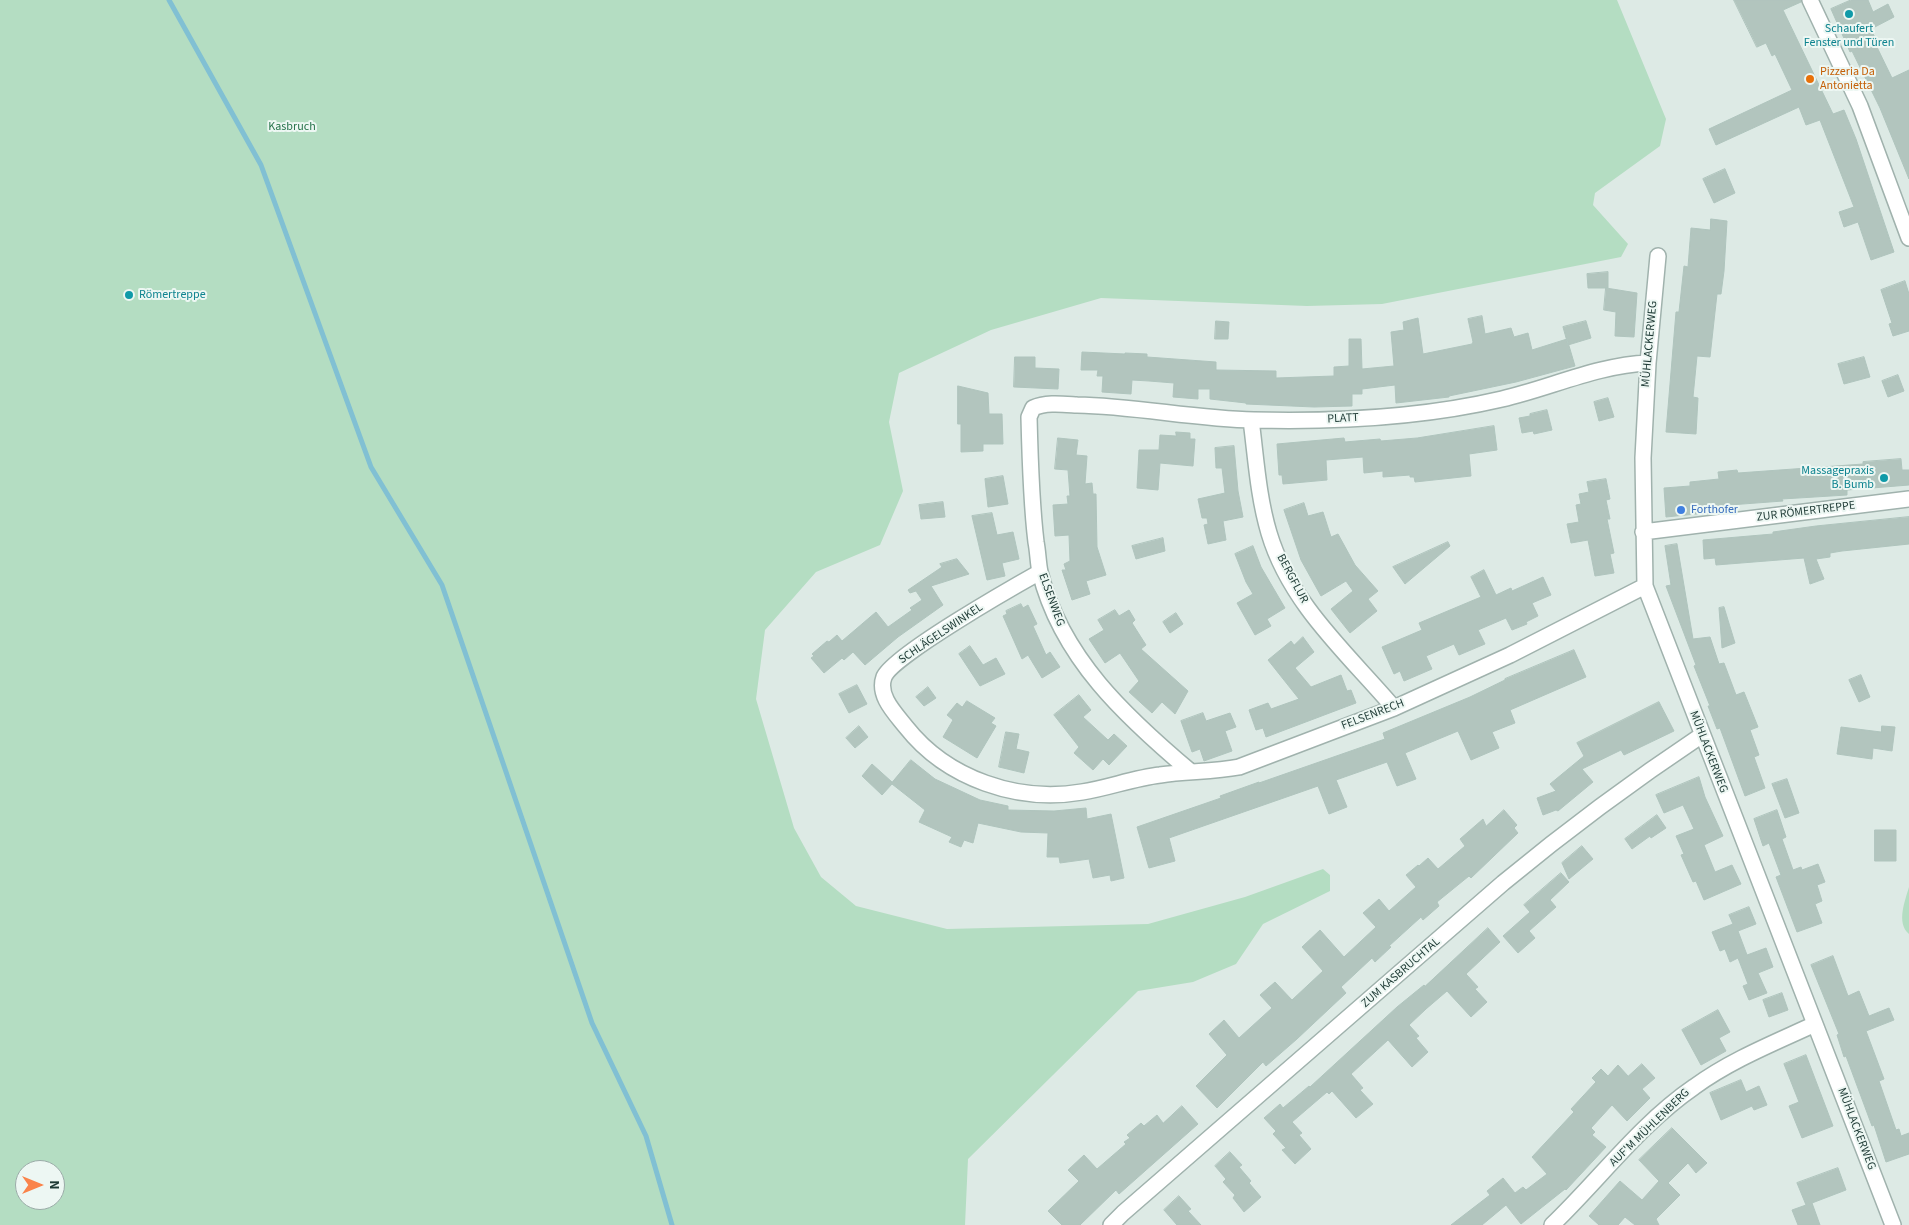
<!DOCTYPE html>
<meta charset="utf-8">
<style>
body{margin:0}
#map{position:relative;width:1909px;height:1225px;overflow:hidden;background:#ddeae5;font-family:"Source Sans 3",sans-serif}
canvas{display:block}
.north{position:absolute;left:15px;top:1160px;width:50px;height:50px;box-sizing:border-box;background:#edf7f3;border:1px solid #9aaba7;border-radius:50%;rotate:90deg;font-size:14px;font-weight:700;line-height:20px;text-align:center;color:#1e3a35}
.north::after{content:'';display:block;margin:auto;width:18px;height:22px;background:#fa844b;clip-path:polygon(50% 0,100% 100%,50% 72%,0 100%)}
</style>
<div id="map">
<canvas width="1909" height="1225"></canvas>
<div class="north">N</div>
</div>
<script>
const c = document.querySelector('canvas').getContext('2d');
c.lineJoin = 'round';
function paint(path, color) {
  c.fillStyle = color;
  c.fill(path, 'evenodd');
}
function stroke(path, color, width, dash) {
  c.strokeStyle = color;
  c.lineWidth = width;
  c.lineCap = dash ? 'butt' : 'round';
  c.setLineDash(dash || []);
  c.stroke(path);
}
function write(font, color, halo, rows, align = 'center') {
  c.font = font + ' "Source Sans 3",sans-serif';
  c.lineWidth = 4;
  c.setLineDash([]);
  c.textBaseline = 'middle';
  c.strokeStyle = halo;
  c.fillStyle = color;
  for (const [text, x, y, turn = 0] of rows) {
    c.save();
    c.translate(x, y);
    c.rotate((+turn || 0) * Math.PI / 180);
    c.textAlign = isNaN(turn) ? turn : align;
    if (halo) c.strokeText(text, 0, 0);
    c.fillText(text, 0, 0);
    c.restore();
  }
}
const green = new Path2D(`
 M0 0H1617L1666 119 1660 146 1595 193 1593 205 1628 244 1621 257 1382 304 1307 306 1101 298 991 330 899 373 889 422 903 491 880 545 816 572 765 630 756 699 794 828 821 877 856 906 947 929 1148 924 1245 897 1323 869 1330 875V891L1263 924 1236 964 1193 982 1138 991 968 1159 965 1225H0ZM25 1170H55V1200H25Z
 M1909 887V934C1896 923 1905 901 1909 887Z`);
const stream = new Path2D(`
 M169 0 261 165 371 467 442 585 592 1023 646 1136 672 1225`);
const building = new Path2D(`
 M1734 0H1801V2L1783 10 1833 114 1844 110 1856 139 1894 252 1871 260 1858 222 1844 227 1839 212 1854 207 1820 120 1806 125 1799 107 1716 145 1709 129 1792 90 1775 54 1772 56 1766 43 1757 47Z
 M1851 0H1868L1873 12 1888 4 1894 17 1871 29 1876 40 1874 41 1892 78 1909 70V179L1880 108 1852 51 1850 52 1831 9Z
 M1725 169 1735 193 1714 203 1703 179Z
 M1711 219 1727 221 1724 271 1721 294H1717L1710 357 1697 356 1693 397 1698 398 1696 434 1666 432 1676 312H1679L1684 266 1688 267 1691 228 1710 230Z
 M1608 272V288H1588L1587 274Z
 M1905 281 1909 294V331L1893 336 1889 324 1892 323 1881 290Z
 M1606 288 1637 293 1634 337 1615 336 1616 312 1604 310Z
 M1482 316 1485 334 1511 328 1514 337 1528 333 1532 350 1567 339 1575 366 1516 382 1449 396V397L1396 403 1395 385 1362 389V394H1352V406L1314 407 1246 404V403L1210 399V389H1198V399L1173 397 1174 383 1149 381 1132 380 1131 394 1102 392 1103 376H1097L1098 370H1081L1082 352 1125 354V353L1147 354V357L1216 362V370L1276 371V378L1334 376V367L1349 366V339H1361L1362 369 1394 366 1391 332 1404 330 1403 322 1418 318 1423 354 1472 344 1473 342 1468 319Z
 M1216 321 1229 322 1228 339H1215Z
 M1586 321 1591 338 1568 345 1563 327Z
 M1015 357H1035V368L1059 369 1058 389 1014 387Z
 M1864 357 1870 377 1844 384 1838 364Z
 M1898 375 1904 391 1888 397 1882 381Z
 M958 386 988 393 989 414H1002L1003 444H983V451L961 452V424H958Z
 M1608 398 1614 417 1599 421 1594 402Z
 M1547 410 1552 430 1534 434 1533 431 1522 433 1519 418 1530 416V414Z
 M1494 426 1497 450 1469 454 1471 476 1415 482 1414 477H1410V475L1383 477V471L1364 473 1363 457 1326 460 1327 480 1283 484 1282 475H1279L1277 444 1344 438 1345 442 1380 439 1381 441 1417 438Z
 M1176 432 1190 433V439H1195L1193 466 1160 463 1158 490 1137 488 1139 450H1159L1160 435 1176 436Z
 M1058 438 1078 440 1076 455 1087 456 1085 484 1092 483 1093 494H1096L1097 547 1106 575 1086 581 1090 594 1072 600 1062 570H1066L1064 564 1070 561 1069 535 1055 536 1053 505 1068 504 1067 496H1070L1068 470 1055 469Z
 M1234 446 1238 491 1243 517 1223 521 1226 540 1208 544 1204 525 1208 524 1207 518H1202L1198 499 1225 493 1222 468H1216L1215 448Z
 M1901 459 1902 470H1909V485L1847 490V495L1782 499 1783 501 1716 506V512L1666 517 1664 488 1690 486V482L1719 479 1718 472 1737 470 1738 473 1863 464V462Z
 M1003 476 1008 504 988 507 985 479Z
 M1606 479 1610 499 1606 500 1610 519H1607L1614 553 1610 554 1614 573 1595 576 1588 540 1571 543 1567 524 1579 522 1576 505 1581 504 1579 494 1589 492 1587 482Z
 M943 502 945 517 921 519 919 505Z
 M1304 503 1308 516 1323 512 1331 537 1338 534 1355 565 1378 591 1368 599 1377 611 1350 633 1331 609 1353 591 1346 581 1321 596 1301 560 1284 510Z
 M992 513 997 535 1013 532 1019 559 1002 563 1005 576 987 580 972 516Z
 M1909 517V544L1842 551 1830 553V557L1816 559 1824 579 1810 584 1804 558 1716 565 1715 558 1704 559 1703 540 1773 534V532L1816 526Z
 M1163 538 1165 551 1136 559 1132 546Z
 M1448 542 1450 546 1405 584 1393 567Z
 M1677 544 1693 639 1710 637 1719 664 1724 663 1736 695 1744 692 1758 727 1750 730 1759 755 1754 757 1765 788 1745 796 1720 728 1717 729 1708 706H1710L1694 666 1696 665 1666 586 1671 585 1665 546Z
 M1253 546 1261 567 1285 608 1267 619 1271 626 1255 635 1237 603 1253 594 1246 582 1235 554Z
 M957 559 969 574 931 586 943 605 898 637 865 665 853 652 844 660 842 658 824 673 811 658 814 656 812 654 827 641 829 642 837 635 842 641 876 612 888 627 912 610 910 608 922 600 916 591 910 593 908 590 942 567 940 564Z
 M1484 570 1496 595 1511 588 1512 591 1543 577 1551 595 1532 603 1538 616 1526 622 1527 624 1512 630 1506 618 1478 630 1485 644 1459 655 1454 644 1426 656 1432 669 1404 681 1400 671 1394 674 1382 647 1422 630 1419 623 1481 597 1471 577Z
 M1021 604 1023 608 1028 605 1037 624 1033 626 1046 655 1050 652 1060 667 1042 678 1028 655 1022 659 1003 616 1007 614 1006 611Z
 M1724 607 1735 643 1722 648 1719 608Z
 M1115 610 1119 616 1129 610 1135 620 1132 623 1146 645 1141 649 1188 691 1175 714 1162 702 1152 713 1129 692 1139 681 1120 653 1105 663 1089 639 1104 630 1098 620Z
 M1176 613 1183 624 1170 633 1163 622Z
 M1303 637 1314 652 1295 668 1311 687 1341 675 1347 691 1351 690 1356 703 1266 737 1263 728 1256 730 1249 710 1268 703 1271 709 1299 699 1268 660 1291 641 1294 645Z
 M970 646 983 665 996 658 1005 674 980 686 959 654Z
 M1574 650 1586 677 1510 710 1515 723 1492 732 1499 748 1471 760 1458 731 1405 753 1416 779 1397 786 1387 762 1336 780 1347 807 1329 814 1318 786 1169 838 1175 861 1149 868 1137 827 1221 798 1220 796 1259 782V783L1385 739 1383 733 1470 697 1505 680V679Z
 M1861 675 1870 697 1859 702 1849 680Z
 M857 685 867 704 849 713 839 694Z
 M928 687 936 698 924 706 916 697Z
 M1079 695 1091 710 1083 717 1108 740 1114 734 1127 746 1109 765 1103 759 1093 770 1074 753 1079 747 1054 715Z
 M967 701 995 718 991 723 996 726 977 758 943 737 953 720 947 715 957 703 962 707Z
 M1659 702 1674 731 1624 755 1621 750 1582 769 1593 782 1558 811 1556 810 1543 815 1537 798 1556 791 1550 784 1584 756 1577 743Z
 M1203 713 1206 721 1230 713 1236 727 1225 731 1232 751 1204 761 1200 749 1192 752 1181 721Z
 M859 726 868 737 855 748 846 738Z
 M1882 726 1895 727 1892 751 1873 748 1872 759 1837 754 1841 727 1881 732Z
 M1006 732 1019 734 1016 749 1029 752 1024 773 999 767Z
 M911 760 935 779 980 800 1008 806V810L1054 811 1086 808 1087 819 1111 814 1124 878 1111 881 1110 875 1093 878 1089 859 1060 863 1059 857H1047L1048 833 1021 832 978 823 973 843 964 840 961 847 949 842 952 837 919 822 925 810 892 784 882 795 862 776 872 764 892 782Z
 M1699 777 1705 797 1723 836 1704 845 1715 872 1732 865 1741 884 1704 900 1696 881 1693 882 1681 855 1684 854 1676 836 1694 829 1683 805 1664 813 1656 795Z
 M1787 779 1799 813 1785 818 1772 784Z
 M1504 810 1517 825 1514 828 1518 833 1471 878 1469 876 1437 902 1439 906 1423 920 1421 917 1389 946 1391 947 1375 962 1372 958 1341 987 1346 993 1297 1039 1266 1066 1263 1062 1217 1108 1196 1086 1227 1055 1209 1034 1224 1020 1239 1038 1272 1008 1260 995 1275 982 1292 1000 1323 971 1302 947 1320 930 1344 957 1376 927 1363 913 1379 899 1389 911 1416 887 1406 875 1418 865 1419 866 1428 858 1438 869 1465 846 1460 839 1483 819 1486 826Z
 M1777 810 1786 837 1782 839 1793 870 1801 867 1802 870 1818 864 1825 882 1817 885 1822 901 1815 904 1822 923 1797 932 1776 877 1781 875 1769 843 1763 846 1754 819Z
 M1657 815 1666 828 1651 838 1650 836 1632 849 1625 839Z
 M1875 830H1896V861H1875Z
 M1582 846 1593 859 1569 879 1562 863Z
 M1561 873 1569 882 1550 900 1556 907 1529 931 1535 938 1518 953 1503 936 1530 912 1524 905Z
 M1749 907 1756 924 1738 931 1747 955 1766 948 1773 967 1758 973 1767 993 1749 1000 1743 986 1748 984 1738 958 1730 962 1725 949 1720 951 1712 932 1733 924 1729 915Z
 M1488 928 1500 942 1466 974 1478 987 1475 989 1487 1002 1471 1017 1447 991 1426 1009 1409 1025 1419 1036 1416 1038 1428 1052 1412 1067 1388 1040 1351 1074 1363 1088 1360 1090 1373 1104 1356 1118 1332 1091 1329 1094 1327 1092 1292 1122 1302 1133 1299 1135 1311 1149 1295 1164 1282 1150 1286 1148 1273 1134 1276 1131 1264 1118 1280 1104 1283 1108 1309 1086 1310 1087 1397 1007 1424 985 1425 986Z
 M1833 956 1848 996 1859 991 1869 1016 1889 1008 1894 1020 1866 1031 1884 1079 1879 1081 1896 1130 1899 1129 1901 1136 1909 1133V1154L1886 1162 1874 1125 1872 1126 1846 1056 1844 1057 1837 1035 1839 1034 1811 965Z
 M1782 993 1788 1010 1769 1017 1763 1000Z
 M1718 1010 1730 1032 1719 1038 1726 1051 1701 1065 1682 1030Z
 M1806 1055 1833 1126 1802 1138 1789 1106 1799 1102 1784 1064Z
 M1642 1064 1655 1078 1642 1089 1650 1098 1627 1121 1612 1105 1591 1128 1595 1132 1592 1135 1606 1147 1566 1190 1565 1189 1521 1224 1506 1205 1482 1225H1451L1490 1195 1487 1191 1503 1178 1515 1193 1523 1187 1526 1190 1547 1174 1532 1157 1574 1112 1571 1109 1596 1082 1592 1078 1601 1069 1608 1076 1618 1065 1628 1076Z
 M1741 1080 1746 1092 1759 1086 1767 1105 1754 1110 1752 1106 1721 1120 1710 1093Z
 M1182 1106 1198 1124 1119 1194 1116 1190 1080 1225H1062L1048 1211 1079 1181 1068 1170 1084 1155 1097 1169 1126 1144 1124 1142 1130 1138 1127 1135 1141 1123 1144 1126 1157 1115 1163 1123Z
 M1672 1128 1707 1163 1696 1173 1688 1163 1668 1183 1680 1195 1656 1219 1659 1225H1635L1625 1217 1618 1225H1599L1589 1216 1620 1181 1642 1200 1659 1181 1639 1160Z
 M1230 1152 1242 1165 1239 1167 1251 1181 1249 1183 1261 1197 1244 1212 1233 1198 1235 1195 1223 1182 1226 1179 1215 1166Z
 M1838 1168 1846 1190 1812 1203 1820 1225H1798L1792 1210 1806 1205 1797 1183Z
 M1179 1196 1191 1209 1188 1211 1201 1225H1177L1164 1210Z`);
const minor = new Path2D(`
 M1658 256 1648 363 1643 458 1645 586 1893 1225
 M1251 420C1256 458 1258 496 1269 533 1290 604 1348 654 1394 708
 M1643 532 1909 499
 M1040 572C1015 586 892 656 884 677 877 696 896 714 906 727 947 779 1018 803 1082 792 1108 788 1134 778 1160 775 1187 771 1213 772 1239 767L1394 708 1510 655 1645 586
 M1191 772C1127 718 1061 658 1040 572 1038 563 1038 552 1036 542 1031 501 1030 459 1029 417L1033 408C1046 402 1062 404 1077 405 1136 406 1195 419 1254 420 1336 422 1421 418 1502 399 1550 388 1598 365 1648 363
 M1111 1225 1123 1213 1503 883C1567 830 1633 781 1702 735
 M1552 1225C1599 1180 1640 1124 1694 1087 1731 1060 1774 1043 1815 1024`);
const tertiary = new Path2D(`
 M1810 0 1860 106 1909 238`);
const markers = [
 [1849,14,5,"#0f9aa8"],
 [1810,79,5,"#e8710a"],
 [129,295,5,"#0f9aa8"],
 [1884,478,5,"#0f9aa8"],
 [1681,510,5,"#3f7fe0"]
];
const cultureNames = [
 ["Schaufert",1849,29],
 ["Fenster und Türen",1849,43],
 ["Römertreppe",139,295,"left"],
 ["Massagepraxis",1874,471,"right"],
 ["B. Bumb",1874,485,"right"]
];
const foodNames = [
 ["Pizzeria Da",1820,72],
 ["Antonietta",1820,86]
];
const parkNames = [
 ["Kasbruch",292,127]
];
const streetNames = [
 ["MÜHLACKERWEG",1650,344,-85],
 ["PLATT",1343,419,-3],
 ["ZUR RÖMERTREPPE",1806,512,-7],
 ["BERGFLUR",1292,579,62],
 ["ELSENWEG",1051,600,70],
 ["SCHLÄGELSWINKEL",941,634,-34],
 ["FELSENRECH",1373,715,-21],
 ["MÜHLACKERWEG",1708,752,69],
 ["ZUM KASBRUCHTAL",1401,973,-41],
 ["AUF'M MÜHLENBERG",1650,1128,-44],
 ["MÜHLACKERWEG",1856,1129,69]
];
const shopNames = [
 ["Forthofer",1691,510]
];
paint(green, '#b4ddc2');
stroke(stream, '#81c0d3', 5);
paint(building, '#b2c5be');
stroke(building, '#afc4bd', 1);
stroke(minor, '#a0b2ad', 18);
stroke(tertiary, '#a0b2ad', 18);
stroke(minor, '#fff', 15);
stroke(tertiary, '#fff', 15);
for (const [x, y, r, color] of markers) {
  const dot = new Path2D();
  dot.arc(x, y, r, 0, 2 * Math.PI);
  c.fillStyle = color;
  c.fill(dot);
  stroke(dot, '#edf7f3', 2);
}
write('12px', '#0d838f', '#edf7f3', cultureNames);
write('12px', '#c56008', '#edf7f3', foodNames, 'left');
write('12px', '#26734a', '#edf7f3', parkNames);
write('12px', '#1e3a35', '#edf7f3', streetNames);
write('12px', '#366cbe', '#edf7f3', shopNames, 'left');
</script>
